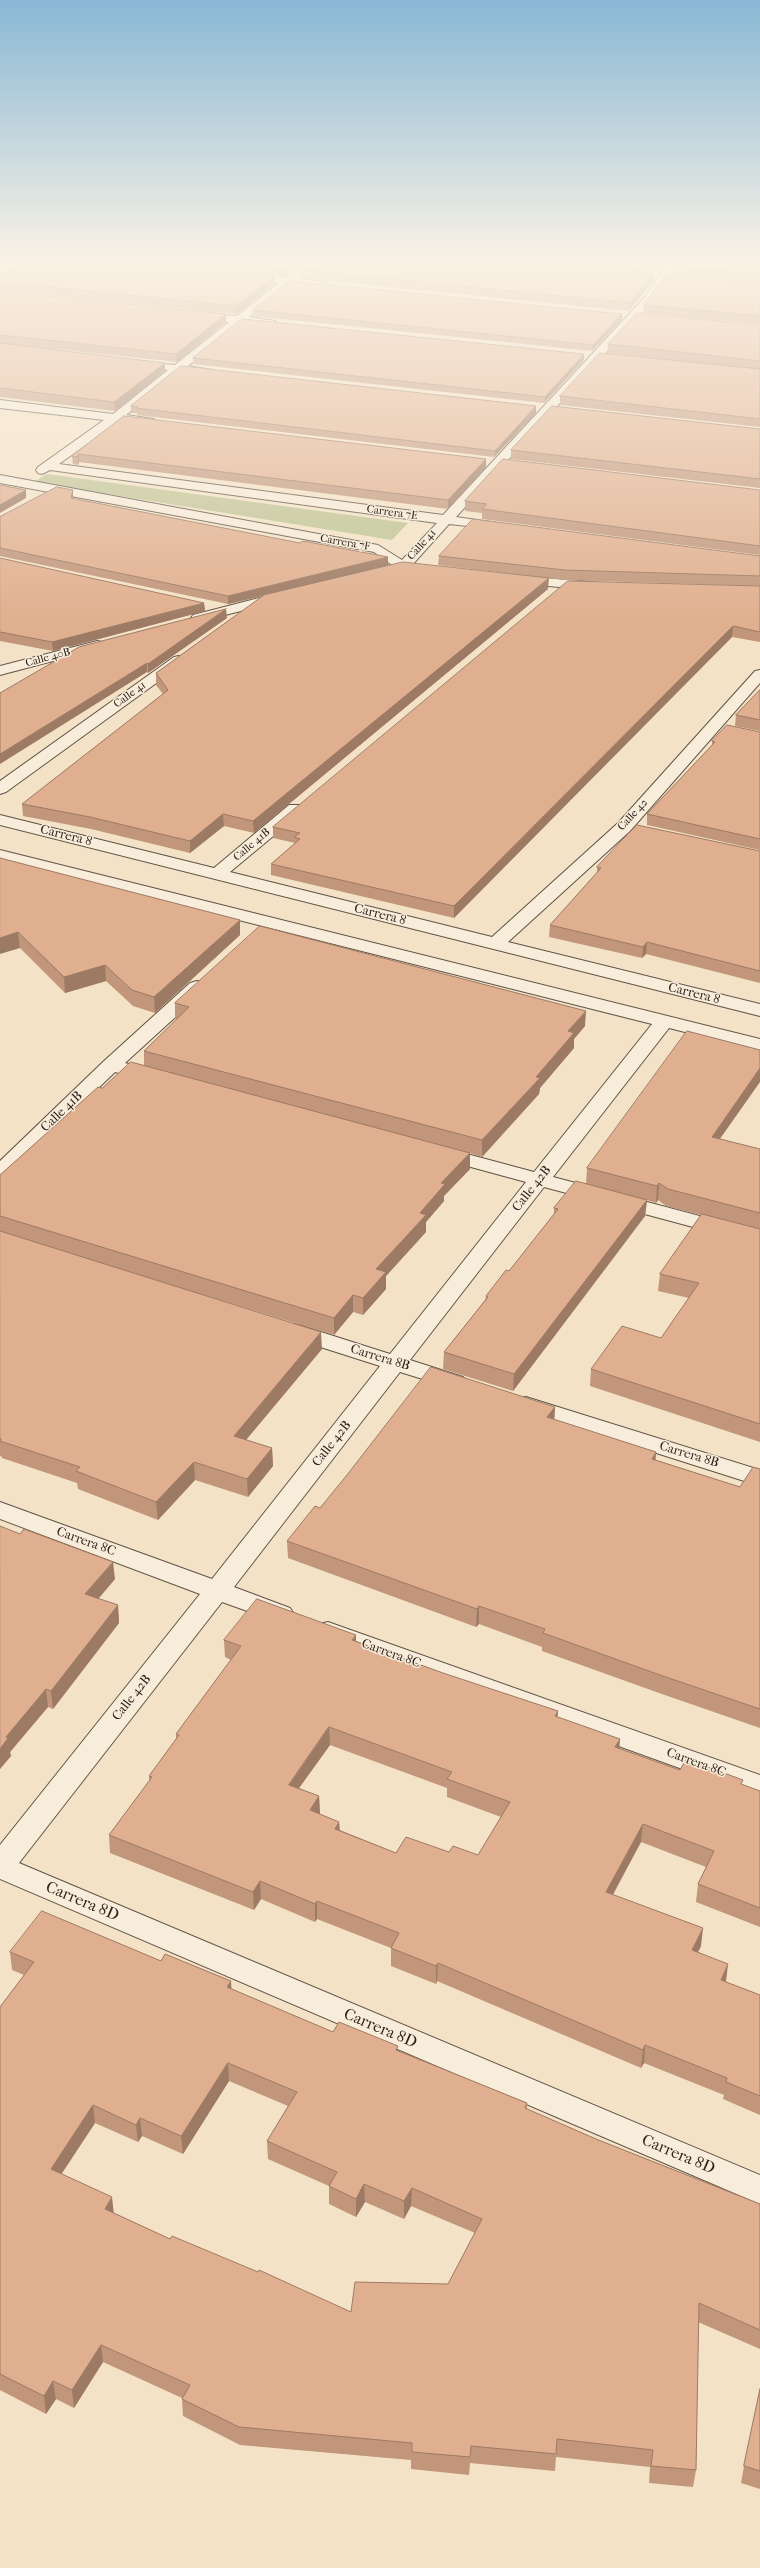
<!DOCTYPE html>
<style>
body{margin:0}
canvas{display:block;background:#f4e2c6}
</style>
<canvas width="760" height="2568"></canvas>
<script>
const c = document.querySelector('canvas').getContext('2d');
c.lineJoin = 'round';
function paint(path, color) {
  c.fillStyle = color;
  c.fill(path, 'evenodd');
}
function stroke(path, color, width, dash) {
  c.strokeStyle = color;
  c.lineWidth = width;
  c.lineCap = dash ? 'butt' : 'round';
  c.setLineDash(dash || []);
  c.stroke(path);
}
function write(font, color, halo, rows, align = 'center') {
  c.font = font + ' "IM FELL French Canon",serif';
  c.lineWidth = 3;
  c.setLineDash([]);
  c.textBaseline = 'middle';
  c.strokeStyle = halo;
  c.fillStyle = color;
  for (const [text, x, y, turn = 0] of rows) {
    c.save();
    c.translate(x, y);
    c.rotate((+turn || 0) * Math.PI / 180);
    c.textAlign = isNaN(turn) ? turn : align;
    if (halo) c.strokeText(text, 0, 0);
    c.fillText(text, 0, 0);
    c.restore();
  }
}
const green = new Path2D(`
 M47 474 408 523 392 540 34 482Z`);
const minor = new Path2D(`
 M302 265H313L297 278 324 282V286L291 284 249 317 275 321V325L241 323 188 366 212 370V374L180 372 126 415 154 419V425L118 422 59 464 443 515 644 298 666 265H676L652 302 456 517 504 524 506 527 504 530 449 524 413 564 419 568 417 571 380 576 373 572 375 569 392 565 374 552 0 483V475L378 545 402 560 437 523 50 470 42 474 38 473 36 470 38 467 104 420 0 408V400L113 414 168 370 131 365V361L175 365 229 322 196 318 192 317V313L237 316 279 283 244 279 240 278V274L286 277Z
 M520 576 593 582 600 586 593 590 515 583 513 580 515 577Z
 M259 598 266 602 264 605 198 622 191 618 193 615Z
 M97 641 102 642 104 645 102 648 0 675V666Z
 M179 656 186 660 184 663 6 792 0 794V781L174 657Z
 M760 670V683L630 831 508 942 760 1004V1016L0 825V815L214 868 289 805H301L303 809 301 813 230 872 492 937 618 823 755 671Z
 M0 850 760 1039V1051L669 1028 553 1177 760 1232V1245L544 1187 410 1360 463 1377 467 1382 463 1387 455 1389 400 1372 234 1587 290 1608 294 1614 290 1620 281 1623 222 1602 19 1863 760 2175V2204L0 1879V1845L200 1594 0 1519V1502L212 1579 380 1366 286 1336 283 1331 286 1326 294 1324 302 1326 390 1354 526 1182 434 1157 431 1153 434 1149 441 1147 534 1172 652 1024 0 860Z
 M197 981 204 983 206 987 204 991 125 1063 159 1072 162 1076 159 1080 152 1082 115 1072 7 1176 0 1178V1161L104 1061 190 983Z
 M526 1397 760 1470V1486L518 1409 514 1404 518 1399Z
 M328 1622 760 1775V1797L319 1638 315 1631 319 1624Z`);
const wall = new Path2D(`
 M164 264H300L285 276Z
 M562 264H665L659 273Z
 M760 264V283L672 274V266Z
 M300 270 654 273 653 281 629 311 301 278Z
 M0 275 274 276V284L237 314 0 290Z
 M760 283V324L644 313V305Z
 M0 291 226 314V322L177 362 0 343Z
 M253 310 622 320 592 351 253 316Z
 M760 325V427L560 405V396L744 368 607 353 608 344Z
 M0 343 165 371 115 411 0 397Z
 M193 358 584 360 544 403 193 364Z
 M131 406H536V413L494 457 137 415V413H131Z
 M124 416 486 467 448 509 79 462 78 465 73 464 72 456Z
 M760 429V488L511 459V450Z
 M73 490V499L388 566 548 589 254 833 224 826 190 853 91 829 23 816 22 804 163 694 156 685V673L264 596 228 604 0 556V517Z
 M760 490V555L482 519V513L465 511V501Z
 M439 556H760V586L564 580 438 565Z
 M0 558 204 603 205 611 53 651 0 641Z
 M760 586V642L732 637 454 918 271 875V864L295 843 273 838V827Z
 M227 618 148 673 147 672 0 693Z
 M760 690V731L735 726 736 715Z
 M760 732V850L647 825V814L712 745V741Z
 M760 851V983L646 954 642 958 549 937 550 925 597 873V867Z
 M0 858 240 935 155 1013 133 1006 106 981 65 993 20 948Z
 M175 1003 585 1026 574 1039V1048L540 1088 539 1094 482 1157 470 1153V1169L444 1196V1201L426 1222V1232L386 1276V1289L363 1315 353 1312 334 1335 204 1295 322 1349 246 1440 272 1448 273 1466 248 1497 195 1480 158 1520 78 1489 77 1483 2 1458 1 1456H0V1175L102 1088 144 1066V1051L177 1019H175Z
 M720 1139 760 1149V1442L590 1386 591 1369 661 1338 689 1298 658 1291 660 1274 701 1215 666 1206 658 1200 656 1203 647 1200 645 1216 513 1391 443 1369 444 1352 485 1300 486 1296 509 1271 554 1215V1208L586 1184 587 1168Z
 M555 1407 554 1420 656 1460 740 1487 760 1469V1728L659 1693 542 1651V1647L479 1624 476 1627 288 1558 287 1541 320 1508Z
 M0 1526 115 1579 98 1599 118 1605 119 1623 53 1709 48 1707 10 1752 11 1756 0 1769Z
 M224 1640 356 1641 558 1717 619 1748 680 1770 743 1785 760 1791V1927L696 1902 698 1884 706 1867 641 1842 613 1895 701 1946 698 1952 726 1982 760 1995V2115L723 2099 724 2095 644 2063 641 2068 437 1981 436 1984 391 1966V1948L317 1919 315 1922 261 1899 254 1910 110 1853 109 1835 149 1781V1776L176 1739V1734L231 1660 225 1657ZM330 1745 447 1788V1797L501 1817 478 1855 449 1852 396 1853 340 1830 339 1822 320 1814 319 1796 299 1788Z
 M10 1952 161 1961 232 1989 333 2032 398 2051 527 2103V2109L596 2139 760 2204V2349L698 2322 696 2470 693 2487 649 2483 650 2467 556 2457 555 2471 470 2463 469 2475 411 2469V2460L240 2445 183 2416 182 2399V2398L103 2362 74 2408 56 2399 46 2414 0 2390V2007L24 1975 12 1970ZM229 2081 288 2106 267 2141 268 2159 329 2186V2204L356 2217 365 2202 404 2219 411 2206 475 2233 448 2284 351 2312 170 2239 114 2213 61 2174 95 2123 138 2142 142 2136 183 2154Z
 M760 2389V2489L741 2483 744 2466Z`);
const shadedWall = new Path2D(`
 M290 264H300L285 276 284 269Z
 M660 264H665L659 273 660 266Z
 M654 273 653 281 629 311 630 303Z
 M274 276V284L237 314 236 306Z
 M226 314V322L177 362 176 354Z
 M622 314V320L592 351 593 345Z
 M584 354V360L544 403 545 397Z
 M165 363V371L115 411 114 402Z
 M536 406V413L494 457 495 451Z
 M78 454 79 462 78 465Z
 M486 459V467L448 509V500Z
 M26 490V498L0 513V505Z
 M73 490V498L72 506 71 498Z
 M388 557V566L228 604V596Z
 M549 578 548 589 254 833 253 821Z
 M204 603 205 611 53 651 52 642Z
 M226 609 227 618 148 673V664Z
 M733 626 732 637 454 918V906Z
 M147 663V672L0 764V754Z
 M223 814 224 826 190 853V841Z
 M240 920V935L155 1013 154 997Z
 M18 932 20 948 0 954V938Z
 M647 942 646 954 642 958 643 947Z
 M105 965 106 981 65 993 64 977Z
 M586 1011 585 1026 574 1039V1048L540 1088 539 1094 482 1157V1140L536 1077 568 1031Z
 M760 1068V1082L710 1153 712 1137Z
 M470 1153V1169L444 1196V1201L426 1222V1232L386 1276V1289L363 1315V1298L376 1269 420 1213 441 1183Z
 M659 1183 658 1200 656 1203 657 1186Z
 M647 1200 645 1216 513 1391 514 1374Z
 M353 1295V1312L334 1335V1318Z
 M321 1332 322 1349 235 1453 234 1436Z
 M555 1407 554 1424 547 1417Z
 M272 1448 273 1466 248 1497 247 1479Z
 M656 1452 655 1470 652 1459Z
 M194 1462 195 1480 158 1520 156 1502Z
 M113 1562 115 1579 87 1612 85 1594Z
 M118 1605 119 1623 53 1709 51 1691Z
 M479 1606V1624L476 1627 477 1609Z
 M356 1635V1652L352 1640Z
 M46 1689 48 1707 10 1752 11 1756 0 1769V1749L6 1737Z
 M558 1711 557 1729 555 1716Z
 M329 1727 330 1745 289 1802V1785Z
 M620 1739 619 1756 615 1747Z
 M319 1796 320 1814 310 1810Z
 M339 1822 340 1839 335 1829Z
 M643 1824 641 1842 604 1910 606 1892Z
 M260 1881 261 1899 254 1910 253 1892Z
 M317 1901V1919L315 1922V1904Z
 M703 1928 701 1946 690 1968 692 1950Z
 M438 1963 437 1981 436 1984V1966Z
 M728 1964 726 1982 721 1980Z
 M231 1981 232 1999 227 1987Z
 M645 2045 644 2063 641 2068 643 2050Z
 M228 2063 229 2081 183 2154 181 2136Z
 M93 2105 95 2123 53 2187 51 2169Z
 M140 2118 142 2136 138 2142 136 2125Z
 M364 2184 365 2202 356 2217V2199Z
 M412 2188 411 2206 404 2219V2201Z
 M112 2197 114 2215 105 2209Z
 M101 2345 103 2362 74 2408 72 2390Z
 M53 2381 56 2399 46 2414 44 2396Z`);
const building = new Path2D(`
 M18 264H156L274 276 236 306 0 282V275Z
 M243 264H290L284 269Z
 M307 264H555L654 273 630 303 300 270Z
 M648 264H660V266Z
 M673 264H760V275L672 266Z
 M666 275 760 283V316L644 305Z
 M290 281 622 314 593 345 253 310Z
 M0 291 226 314 176 354 0 335Z
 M637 313 760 325V361L608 344Z
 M242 319 584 354 545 397 193 358Z
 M0 343 165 363 114 402 0 388Z
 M600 353 760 369V419L560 396Z
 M181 366 536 406 495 451 136 408 138 407 131 406Z
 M552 406 760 429V479L511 450Z
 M124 416 486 459 448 500 78 454V457L72 456Z
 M503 459 760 490V546L482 509 487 504 465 501Z
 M0 485 26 490 0 505Z
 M57 487 73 490 71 498 300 543 303 541 388 557 228 596 0 548V517Z
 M473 519 760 556V576L565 570 439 556Z
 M0 558 204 603 52 642 0 632Z
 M403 562 549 578 253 821 223 814 190 841 90 817 22 804 168 690 156 673 264 595Z
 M568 581 760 586V632L733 626 454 906 271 864 300 839 294 837 300 833 273 827Z
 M226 609 148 664 147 663 0 754V693L79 647Z
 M760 690V720L736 715Z
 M727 725 760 732V839L647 814 715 742 712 741Z
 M637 825 760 851V971L647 942 643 947 550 925 601 868 597 867Z
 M0 858 240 920 154 997 132 990 105 965 64 977 18 932 0 938Z
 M260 926 586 1011 568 1031 574 1033 536 1077 540 1078 482 1140 144 1051 189 1007 175 1003Z
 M687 1031 760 1050V1068L712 1137 760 1149V1213L668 1189 659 1183 657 1186 587 1168Z
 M131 1062 470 1153 441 1183 445 1184 420 1213 426 1215 376 1269 386 1272 363 1298 353 1295 334 1318 0 1216V1175L98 1087 102 1088Z
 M576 1181 647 1200 514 1374 444 1352 488 1297 486 1296 506 1270 509 1271 558 1209 554 1208Z
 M702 1214 760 1229V1424L591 1369 622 1326 661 1338 699 1283 660 1274Z
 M0 1231 321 1332 234 1436 272 1448 247 1479 194 1462 156 1502 76 1471 80 1467 0 1441 1 1439 0 1438Z
 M431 1367 555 1407 547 1417 656 1452 652 1459 740 1487 753 1467 760 1469V1709L660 1675 543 1633 545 1629 479 1606 477 1609 287 1541 315 1506 320 1508 347 1475Z
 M0 1526 20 1534 24 1529 113 1562 85 1594 118 1605 51 1691 46 1689 6 1737 8 1738 0 1749Z
 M257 1599 356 1635 352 1640 443 1673 558 1711 555 1716 620 1739 615 1747 680 1770 686 1759 743 1780 741 1784 760 1791V1908L698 1884 714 1851 643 1824 606 1892 703 1928 692 1950 728 1964 721 1980 760 1995V2096L726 2082 727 2078 645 2045 643 2050 438 1963 436 1966 391 1948 399 1933 317 1901 315 1904 260 1881 253 1892 109 1835 152 1777 149 1776 179 1735 176 1734 241 1646 224 1640ZM329 1727 452 1772 447 1779 510 1802 478 1855 453 1846 449 1852 406 1837 396 1853 335 1829 339 1822 310 1810 319 1796 289 1785Z
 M42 1911 161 1961 165 1954 231 1981 227 1987 333 2032 339 2022 398 2046 396 2050 527 2103 525 2108 596 2139 760 2204V2330L699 2303 696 2470 651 2466 653 2450 557 2439 556 2454 471 2446 470 2457 412 2452V2443L239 2427 182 2399 190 2385 101 2345 72 2390 53 2381 44 2396 0 2374V2007L34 1962 10 1952ZM228 2063 297 2092 267 2141 337 2172 329 2186 356 2199 364 2184 404 2201 412 2188 482 2219 448 2284 355 2282 351 2312 259 2270 258 2272 172 2236 170 2239 105 2209 112 2197 51 2169 93 2105 136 2125 140 2118 181 2136Z
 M760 2389V2471L744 2466Z`);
const farStreetnames = [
 ["Carrera 7E",392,513,8],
 ["Carrera 7F",345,543,10],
 ["Calle 41",422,545,-48],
 ["Calle 40B",48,658,-15],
 ["Calle 41",130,695,-36],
 ["Calle 42",633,815,-47],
 ["Calle 41B",252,845,-40]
];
const streetNames = [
 ["Carrera 8",66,836,14],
 ["Carrera 8",380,915,14],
 ["Carrera 8",694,994,14],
 ["Calle 41B",62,1112,-44],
 ["Calle 42B",532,1189,-52],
 ["Carrera 8B",380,1358,17],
 ["Calle 42B",332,1444,-52],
 ["Carrera 8B",689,1455,17],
 ["Carrera 8C",86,1542,20],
 ["Carrera 8C",391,1654,20],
 ["Calle 42B",132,1698,-52],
 ["Carrera 8C",696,1763,20]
];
const nearStreetnames = [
 ["Carrera 8D",82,1902,23],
 ["Carrera 8D",380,2029,23],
 ["Carrera 8D",678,2155,23]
];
paint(green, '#bec393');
stroke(minor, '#5f5346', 2);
paint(minor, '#f8ecda');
paint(wall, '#c1967b');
paint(shadedWall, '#9d7a64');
paint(building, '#e0af8f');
stroke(building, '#9d7a64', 1);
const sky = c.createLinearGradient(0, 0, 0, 624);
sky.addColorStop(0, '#89b8d5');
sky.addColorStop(0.42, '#faf2e5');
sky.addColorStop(1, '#faf2e500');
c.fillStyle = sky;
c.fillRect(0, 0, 760, 624);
write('11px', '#2d231b', '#f8ecda', farStreetnames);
write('13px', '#2d231b', '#f8ecda', streetNames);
write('16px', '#2d231b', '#f8ecda', nearStreetnames);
</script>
